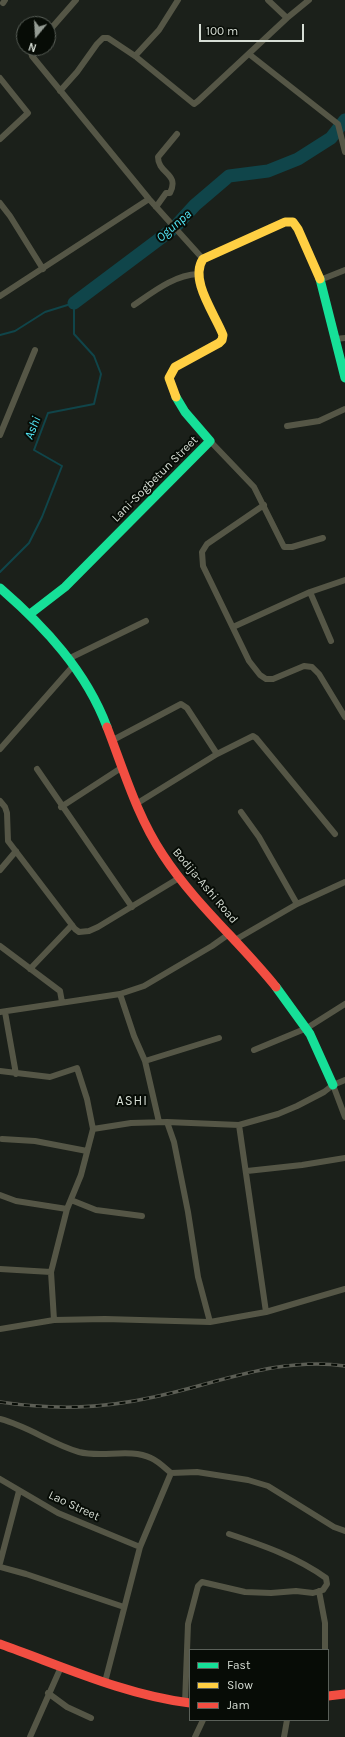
<!DOCTYPE html>
<style>
body{margin:0}
#map{position:relative;width:345px;height:1737px;overflow:hidden;background:#1b201a;font-family:Karla,sans-serif}
canvas{display:block}
.legend{position:absolute;left:189px;top:1649px;width:140px;height:72px;box-sizing:border-box;background:#070c06;border:1px solid #5a6059;margin:0;padding:5px 7px;list-style:none;font-size:12px;color:#d7ded5}
.legend li{display:flex;align-items:center;gap:8px;height:20px}
.legend b{width:20px;border:1px solid #5a6059}
.north{position:absolute;left:16px;top:16px;width:40px;height:40px;box-sizing:border-box;background:#070c06;border:1px solid #5a6059;border-radius:50%;rotate:198deg;font-size:11px;font-weight:700;line-height:16px;text-align:center;color:#d7ded5}
.north::after{content:'';display:block;margin:auto;width:14px;height:18px;background:#959c94;clip-path:polygon(50% 0,100% 100%,50% 72%,0 100%)}
.scale{position:absolute;left:199px;top:24px;width:105px;height:18px;box-sizing:border-box;border:2px solid #d7ded5;border-top:0;padding-left:5px;font-size:12px;line-height:14px;white-space:nowrap;color:#d7ded5;-webkit-text-stroke:3px #070c06;paint-order:stroke}
</style>
<div id="map">
<canvas width="345" height="1737"></canvas>
<ul class="legend">
<li><b style="height:5px;background:#16e098"></b>Fast</li>
<li><b style="height:5px;background:#ffcf43"></b>Slow</li>
<li><b style="height:5px;background:#f24e42"></b>Jam</li>
</ul>
<div class="north">N</div>
<div class="scale">100 m</div>
</div>
<script>
const c = document.querySelector('canvas').getContext('2d');
c.lineJoin = 'round';
function stroke(path, color, width, dash) {
  c.strokeStyle = color;
  c.lineWidth = width;
  c.lineCap = dash ? 'butt' : 'round';
  c.setLineDash(dash || []);
  c.stroke(path);
}
function write(font, color, halo, rows, align = 'center') {
  c.font = font + ' Karla,sans-serif';
  c.lineWidth = 4;
  c.setLineDash([]);
  c.textBaseline = 'middle';
  c.strokeStyle = halo;
  c.fillStyle = color;
  for (const [text, x, y, turn = 0] of rows) {
    c.save();
    c.translate(x, y);
    c.rotate((+turn || 0) * Math.PI / 180);
    c.textAlign = isNaN(turn) ? turn : align;
    if (halo) c.strokeText(text, 0, 0);
    c.fillText(text, 0, 0);
    c.restore();
  }
}
const stream = new Path2D(`
 M0 335 15 331 45 312 74 303V334L94 356 101 374 94 404 48 413 34 450 62 466 42 517 29 543 0 572`);
const river = new Path2D(`
 M74 303 174 228 195 205 229 176 268 171 298 159 331 138 345 120`);
const street = new Path2D(`
 M268 0 287 18
 M3 3 5 0
 M48 32 76 0
 M35 48 31 52 32 56 149 199 203 259
 M249 54 338 124 345 152
 M135 56 159 30 178 0
 M0 78 28 113 0 139
 M60 91 77 72 97 44 103 38H108L135 56 194 104 198 101 287 18 309 0
 M0 203 10 216 43 269
 M156 207 166 193H170C180 173 158 174 158 157L177 134
 M320 280 345 270
 M0 296 149 199
 M134 305C153 292 174 275 198 274
 M335 339 345 338
 M287 426 319 421 345 409
 M0 435 35 350
 M210 441 254 487 284 547H292L323 538
 M264 505 207 544 202 552 203 566 249 661 260 675 266 679H273L304 666 312 667 319 674 345 717
 M310 592 331 641
 M233 627 310 592 345 580
 M68 659 146 621
 M113 740 181 704 187 708 217 754
 M0 749 73 666
 M37 769 132 907
 M0 801 5 807 7 813 8 841 75 929 79 932 89 931 98 927 179 878
 M136 804 217 754 253 736 256 738 335 834
 M61 807 121 768
 M241 812 259 837 297 904
 M0 870 16 851
 M235 940 297 904 345 882
 M0 946 60 991 62 1002
 M30 969 72 925
 M120 994 134 1036 145 1061 159 1122
 M0 1012 120 994 144 986 212 946 229 934
 M5 1012 16 1074
 M254 1050 307 1028 345 1004
 M145 1061 219 1038
 M0 1071 50 1077 77 1068 87 1099 93 1129 81 1175 67 1209 51 1272 54 1320
 M333 1085 345 1117
 M167 1122 174 1142 188 1212 198 1277 210 1322
 M239 1125 266 1312
 M93 1129 131 1123 167 1122 239 1125 278 1114 297 1106 324 1092 333 1085 345 1080
 M2 1139 35 1141 87 1151
 M247 1171 302 1165 345 1158
 M0 1195 16 1201 67 1209
 M71 1200 96 1210 142 1216
 M0 1269 51 1272
 M0 1329 54 1320 105 1319 210 1322 266 1312 345 1289
 M0 1419C28 1426 51 1444 79 1452 102 1458 130 1448 151 1458 158 1461 165 1468 171 1473L197 1472 248 1480 268 1486 334 1527 345 1531
 M0 1479 58 1513 140 1547
 M0 1563 19 1491
 M0 1567 26 1574 124 1607
 M319 1591 325 1623V1650
 M105 1682 140 1547 171 1473
 M48 1693 67 1707 91 1718
 M185 1703 188 1624 198 1586 202 1582 245 1592 271 1593 296 1591 313 1593 323 1590 327 1584 326 1578C297 1557 262 1545 229 1534
 M30 1737 61 1667
 M195 1737 203 1720
 M284 1737 287 1720`);
const fast = new Path2D(`
 M320 279 345 378
 M0 588C45 627 86 671 107 727
 M30 614 65 587 210 441 185 412 176 397
 M276 987 310 1034 333 1085`);
const slow = new Path2D(`
 M176 397 169 378 175 367 219 343 222 340 223 335C215 314 189 280 203 259L285 222H293L298 229 320 279`);
const jam = new Path2D(`
 M107 727C124 771 137 816 163 855 195 904 240 942 276 987
 M0 1644C62 1666 125 1695 190 1703
 M328 1696 345 1694`);
const rail = new Path2D(`
 M0 1402C54 1410 100 1409 154 1397 216 1384 280 1356 345 1366`);
const streetNames = [
 ["Lani-Sogbetun Street",155,479,-45],
 ["Bodija-Ashi Road",205,886,50],
 ["Lao Street",74,1506,25]
];
const waterNames = [
 ["Ogunpa",174,226,-41],
 ["Ashi",33,428,-68]
];
const neighbourhoodNames = [
 ["ASHI",132,1101]
];
stroke(stream, '#10454a', 2);
stroke(river, '#10454a', 13);
stroke(street, '#555646', 6);
stroke(fast, '#16e098', 9);
stroke(slow, '#ffcf43', 9);
stroke(jam, '#f24e42', 9);
stroke(rail, '#5c5e55', 3.5);
stroke(rail, '#070c06', 2, [6]);
write('12px', '#d7ded5', '#070c06', streetNames);
write('italic 13px', '#52e7f8', '#070c06', waterNames);
c.letterSpacing = '1px';
write('13px', '#d7ded5', '#070c06', neighbourhoodNames);
c.letterSpacing = '0px';
</script>
